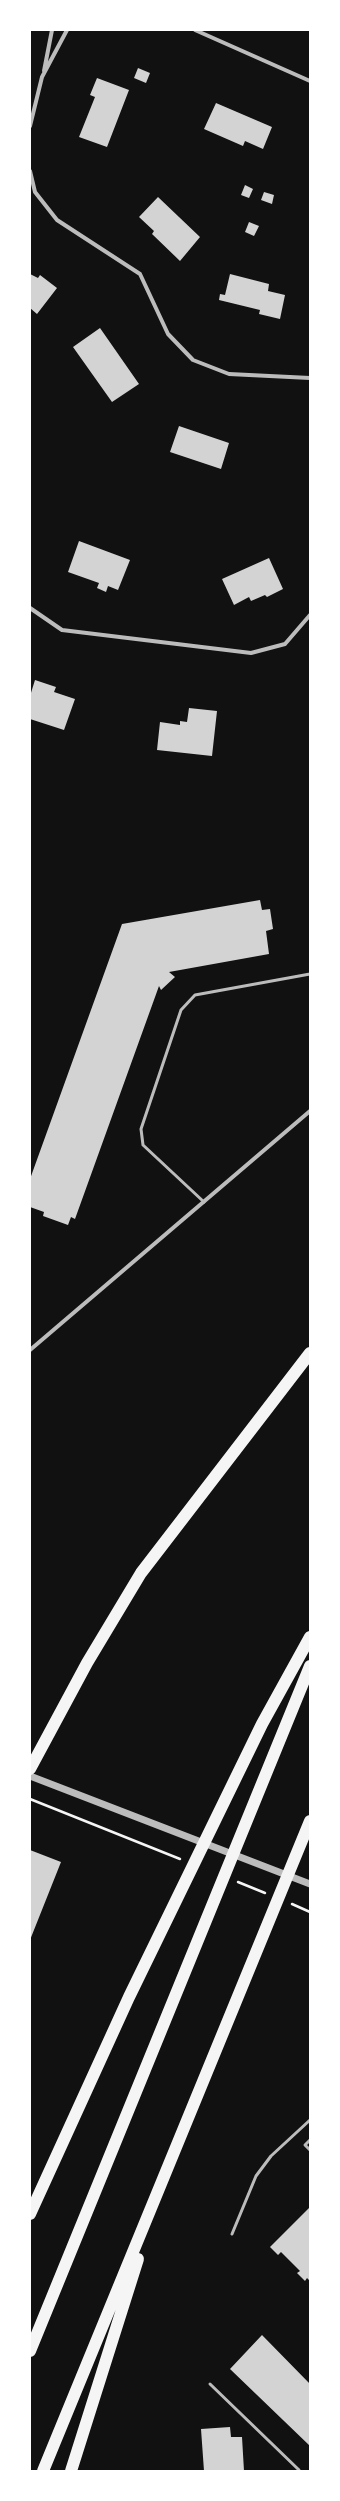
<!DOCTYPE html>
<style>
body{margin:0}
#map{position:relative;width:340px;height:2501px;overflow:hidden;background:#111;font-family:"Varela Round",sans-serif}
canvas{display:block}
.frame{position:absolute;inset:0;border:31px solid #fff;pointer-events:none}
</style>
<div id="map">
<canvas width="340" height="2501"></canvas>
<div class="frame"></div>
</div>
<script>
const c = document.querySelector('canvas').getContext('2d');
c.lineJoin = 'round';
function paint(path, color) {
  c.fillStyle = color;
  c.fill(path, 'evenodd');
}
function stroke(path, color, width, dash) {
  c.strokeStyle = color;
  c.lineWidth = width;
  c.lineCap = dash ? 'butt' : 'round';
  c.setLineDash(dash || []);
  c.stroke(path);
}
const building = new Path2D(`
 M138 68 150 73 146 83 134 78Z
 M97 78 129 90 107 147 79 137 95 97 90 95Z
 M216 103 272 127 263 149 245 141 243 146 204 129Z
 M245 185 253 189 249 198 241 195Z
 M264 192 274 195 272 204 261 200Z
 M158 197 200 237 180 261 152 234 154 231 139 217Z
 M249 222 259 226 254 236 245 232Z
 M30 274 38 278 40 275 57 288 37 314 30 308Z
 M230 274 269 284 268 291 285 295 280 319 259 314 260 310 219 300 220 294 225 295Z
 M100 328 139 384 112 402 73 347Z
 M179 426 229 443 221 469 170 452Z
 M79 541 130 560 118 590 108 586 106 592 97 588 99 583 68 572Z
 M269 558 283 589 267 597 265 595 251 601 249 597 234 605 222 579Z
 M35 680 56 687 54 692 75 699 64 730 30 719V696Z
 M189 708 217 711 212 756 157 750 160 722 180 725V721L187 722Z
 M260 900 262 910 270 909 273 929 266 931 269 954 169 972 175 977 161 990 159 986 75 1219 71 1217 68 1225 43 1216 44 1212 30 1207V1179L122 924Z
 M30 1850 61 1862 30 1940Z
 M310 2207V2281L307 2278 305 2281 297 2273 300 2271 281 2252 278 2255 270 2247Z
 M262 2335 310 2384V2446L230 2369Z
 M230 2427 231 2437H242L244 2471H204L201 2429Z`);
const path = new Path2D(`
 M30 1799 180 1859
 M238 1882 265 1893
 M292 1904 310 1912`);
const service = new Path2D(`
 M204 1202 143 1145 141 1129 181 1010 195 995 310 974
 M310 2140 305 2145 310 2150
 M232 2234 256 2176 271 2156 310 2120
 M210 2384 299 2470`);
const minor = new Path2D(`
 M195 30 310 81
 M44 71 52 30
 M30 126 42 77 67 30
 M30 171 35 192 57 220 140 274 168 334 193 360 229 374 310 378
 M30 608 62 630 251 653 285 644 310 615
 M30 1350 310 1111`);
const tertiary = new Path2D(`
 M30 1776 310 1884`);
const motorway = new Path2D(`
 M30 1769 87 1663 141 1573 310 1353
 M30 2214 129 1997 262 1724 310 1637
 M30 2351 310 1666
 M43 2471 310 1821
 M71 2471 138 2259`);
paint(building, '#d3d3d3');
stroke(path, '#f5f5f5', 2.5);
stroke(service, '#bcbcbc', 3);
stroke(minor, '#bcbcbc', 4);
stroke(tertiary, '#bcbcbc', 7);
stroke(motorway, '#f5f5f5', 12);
</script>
